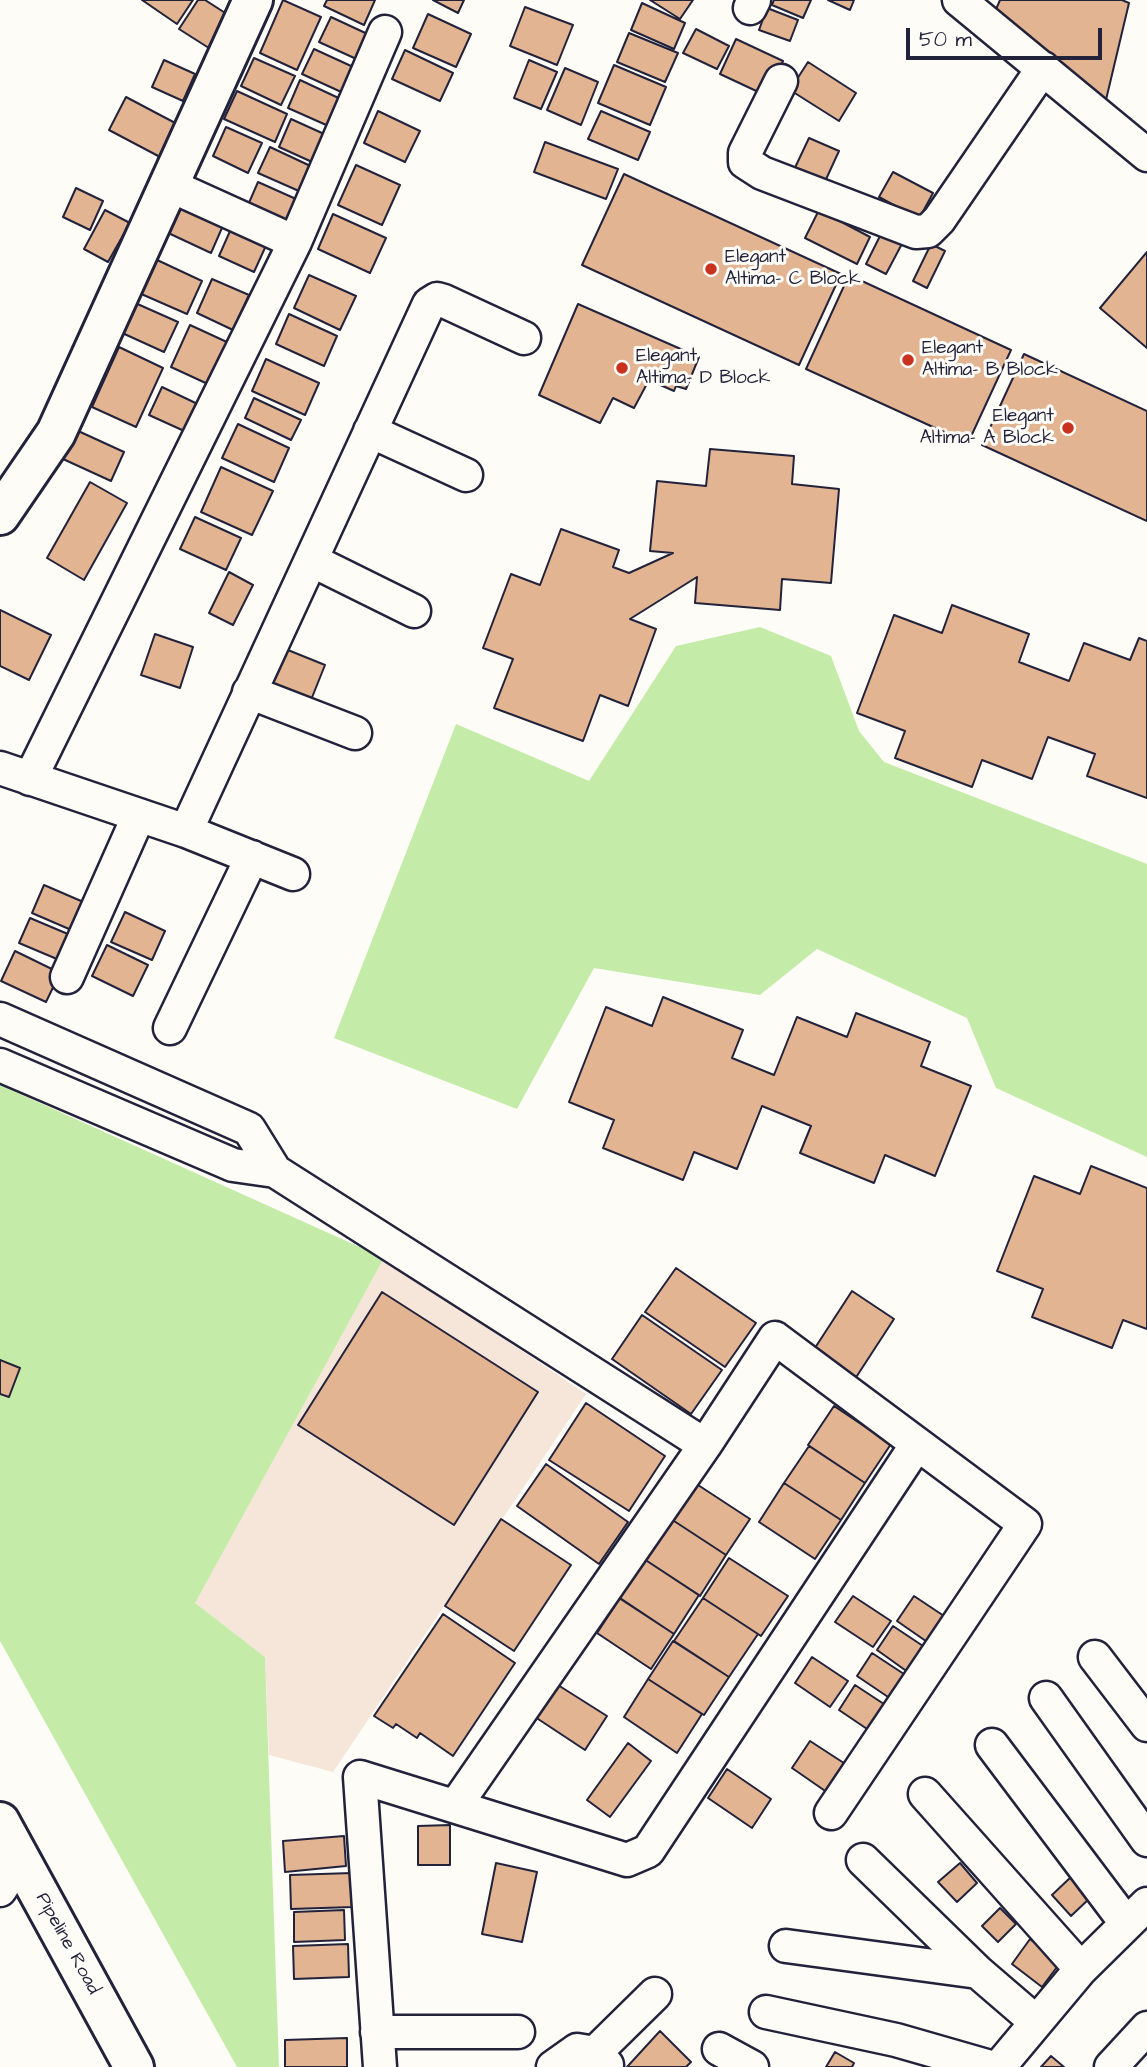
<!DOCTYPE html>
<html>
<head>
<meta charset="utf-8">
<style>
	body { margin:0 }
	#map { position:relative; width:1147px; height:2067px; overflow:hidden; background:#fdfcf7; font-family:"Architects Daughter",sans-serif }
	canvas { display:block }
	.scale { position:absolute; left:906px; top:28px; width:196px; height:32px; box-sizing:border-box; border:4px solid #22223b; border-top:0; padding-left:9px; font-size:21px; line-height:24px; white-space:nowrap; color:#22223b; -webkit-text-stroke:5px #fdfcf7; paint-order:stroke }
</style>
</head>
<body>
<div id="map">
<canvas width="1147" height="2067"></canvas>
<div class="scale">50 m</div>
</div>
<script>
const ctx = document.querySelector('canvas').getContext('2d');
ctx.lineJoin = 'round';
function fillPath(path, color) { ctx.fillStyle = color; ctx.fill(path, 'evenodd'); }
function strokePath(path, color, width, dash) { ctx.strokeStyle = color; ctx.lineWidth = width; ctx.lineCap = dash ? 'butt' : 'round'; ctx.setLineDash(dash || []); ctx.stroke(path); }
function write(font, color, halo, rows, align = 'center') {
  ctx.font = font + ' "Architects Daughter",sans-serif'; ctx.lineWidth = 6; ctx.setLineDash([]); ctx.textBaseline = 'middle'; ctx.strokeStyle = halo; ctx.fillStyle = color; for (const [text, x, y, turn = 0] of rows) {
    ctx.save(); ctx.translate(x, y); ctx.rotate((+turn || 0) * Math.PI / 180); ctx.textAlign = isNaN(turn) ? turn : align; if (halo) ctx.strokeText(text, 0, 0); ctx.fillText(text, 0, 0); ctx.restore();
  }
}
const built = new Path2D(`
	M 384,1258 L 586,1394 L 333,1772 L 269,1755 L 265,1657 L 194,1603 Z`);
const green = new Path2D(`
	M 760,627 L 831,656 L 859,731 L 884,762 L 1147,864 L 1147,1157 L 996,1088 L 967,1018 L 817,949 L 760,995 L 594,968 L 517,1109 L 334,1038 L 456,724 L 589,781 L 676,646 Z
	M 0,1085 L 384,1258 L 195,1603 L 265,1657 L 279,2067 L 237,2067 L 0,1641 Z`);
const building = new Path2D(`
	M 142,0 L 193,0 L 177,24 Z
	M 198,0 L 205,0 L 233,18 L 212,50 L 179,29 Z
	M 283,0 L 321,17 L 297,70 L 260,53 Z
	M 327,0 L 375,0 L 364,25 L 324,6 Z
	M 433,0 L 464,0 L 458,13 Z
	M 650,0 L 693,0 L 680,19 Z
	M 774,0 L 811,0 L 803,18 L 772,5 Z
	M 828,0 L 854,0 L 850,10 Z
	M 1000,0 L 1122,0 L 1129,3 L 1105,104 L 991,21 Z
	M 642,3 L 685,23 L 674,49 L 631,30 Z
	M 525,7 L 573,25 L 557,65 L 510,46 Z
	M 767,8 L 798,20 L 790,41 L 759,30 Z
	M 428,14 L 471,34 L 456,67 L 413,48 Z
	M 331,17 L 374,37 L 363,62 L 319,42 Z
	M 696,29 L 729,46 L 717,69 L 683,53 Z
	M 629,33 L 678,53 L 665,82 L 617,62 Z
	M 736,39 L 783,61 L 767,96 L 720,74 Z
	M 314,49 L 362,71 L 350,96 L 302,74 Z
	M 405,50 L 453,73 L 440,101 L 392,79 Z
	M 254,58 L 295,76 L 281,105 L 241,86 Z
	M 164,60 L 195,74 L 183,101 L 152,87 Z
	M 529,60 L 557,72 L 541,109 L 514,98 Z
	M 808,62 L 856,93 L 839,121 L 790,90 Z
	M 614,65 L 666,87 L 650,125 L 598,103 Z
	M 565,68 L 598,82 L 581,125 L 547,110 Z
	M 300,80 L 345,101 L 333,128 L 288,108 Z
	M 237,91 L 287,114 L 275,142 L 224,119 Z
	M 126,97 L 179,125 L 162,158 L 109,130 Z
	M 378,111 L 420,131 L 405,162 L 364,143 Z
	M 601,111 L 650,132 L 638,160 L 588,139 Z
	M 291,119 L 333,138 L 321,166 L 279,147 Z
	M 226,127 L 262,143 L 248,173 L 213,156 Z
	M 809,138 L 839,151 L 822,188 L 792,174 Z
	M 545,142 L 618,169 L 606,199 L 534,172 Z
	M 270,147 L 319,170 L 308,195 L 258,173 Z
	M 356,165 L 400,185 L 382,225 L 338,205 Z
	M 893,172 L 933,193 L 919,219 L 879,197 Z
	M 624,174 L 841,274 L 799,365 L 582,265 Z
	M 258,182 L 305,203 L 291,234 L 245,212 Z
	M 76,188 L 103,201 L 90,230 L 63,217 Z
	M 178,199 L 225,221 L 211,253 L 164,231 Z
	M 105,210 L 130,223 L 108,262 L 84,249 Z
	M 819,210 L 870,237 L 857,264 L 805,238 Z
	M 333,214 L 386,238 L 370,273 L 318,249 Z
	M 234,222 L 269,239 L 254,272 L 219,256 Z
	M 883,230 L 904,240 L 886,274 L 866,264 Z
	M 931,244 L 945,251 L 927,288 L 913,281 Z
	M 1147,252 L 1147,348 L 1100,308 Z
	M 155,259 L 202,281 L 187,314 L 139,293 Z
	M 309,275 L 356,296 L 340,330 L 294,308 Z
	M 849,275 L 1011,350 L 968,443 L 806,369 Z
	M 212,279 L 249,295 L 233,330 L 197,313 Z
	M 133,302 L 178,322 L 164,352 L 120,332 Z
	M 578,304 L 699,357 L 686,389 L 676,386 L 674,391 L 649,380 L 634,408 L 613,398 L 600,423 L 539,395 Z
	M 289,314 L 337,336 L 324,366 L 276,344 Z
	M 190,325 L 229,343 L 210,385 L 171,367 Z
	M 119,347 L 163,368 L 136,427 L 92,407 Z
	M 1024,354 L 1147,411 L 1147,521 L 982,445 Z
	M 266,359 L 319,383 L 305,415 L 252,391 Z
	M 162,387 L 206,408 L 193,435 L 149,415 Z
	M 254,398 L 301,420 L 291,440 L 245,418 Z
	M 238,424 L 289,448 L 274,482 L 222,458 Z
	M 76,430 L 124,452 L 111,481 L 63,459 Z
	M 710,449 L 794,456 L 792,484 L 839,489 L 831,583 L 782,579 L 780,610 L 695,603 L 697,577 L 630,619 L 656,629 L 628,706 L 600,695 L 583,741 L 494,708 L 513,659 L 483,648 L 511,574 L 540,585 L 561,529 L 619,550 L 613,567 L 629,573 L 673,553 L 650,551 L 657,481 L 706,486 Z
	M 221,467 L 273,491 L 252,535 L 201,512 Z
	M 90,482 L 127,503 L 84,580 L 47,558 Z
	M 195,517 L 241,538 L 226,570 L 180,549 Z
	M 229,572 L 253,585 L 233,625 L 209,613 Z
	M 952,605 L 1029,634 L 1019,662 L 1069,681 L 1084,643 L 1130,660 L 1139,638 L 1147,641 L 1147,798 L 1087,776 L 1095,754 L 1048,737 L 1032,779 L 982,760 L 972,787 L 895,758 L 905,731 L 857,713 L 894,615 L 942,633 Z
	M 0,610 L 51,635 L 29,680 L 0,666 Z
	M 155,634 L 193,647 L 180,688 L 141,675 Z
	M 278,646 L 325,665 L 307,710 L 259,691 Z
	M 44,885 L 88,904 L 76,932 L 32,913 Z
	M 125,912 L 165,931 L 152,960 L 111,942 Z
	M 30,918 L 75,937 L 64,962 L 19,943 Z
	M 107,945 L 148,965 L 133,996 L 92,976 Z
	M 15,951 L 60,973 L 46,1002 L 1,981 Z
	M 663,997 L 743,1030 L 732,1058 L 774,1075 L 797,1017 L 847,1037 L 856,1013 L 930,1042 L 921,1066 L 971,1086 L 935,1176 L 885,1155 L 874,1183 L 800,1153 L 811,1126 L 762,1106 L 737,1169 L 694,1152 L 683,1180 L 603,1148 L 614,1120 L 569,1102 L 606,1007 L 652,1026 Z
	M 1091,1166 L 1147,1188 L 1147,1329 L 1123,1320 L 1112,1348 L 1032,1317 L 1043,1289 L 997,1271 L 1034,1176 L 1080,1194 Z
	M 676,1268 L 756,1323 L 725,1367 L 645,1312 Z
	M 852,1291 L 894,1319 L 853,1382 L 811,1354 Z
	M 382,1292 L 538,1392 L 454,1525 L 298,1425 Z
	M 642,1315 L 722,1370 L 691,1414 L 612,1359 Z
	M 0,1360 L 20,1368 L 9,1397 L 0,1394 Z
	M 586,1403 L 665,1456 L 629,1511 L 549,1460 Z
	M 834,1406 L 891,1444 L 865,1483 L 808,1445 Z
	M 809,1446 L 865,1483 L 841,1520 L 784,1483 Z
	M 546,1464 L 628,1522 L 599,1564 L 517,1506 Z
	M 695,1483 L 750,1519 L 726,1555 L 671,1519 Z
	M 784,1483 L 841,1520 L 815,1559 L 759,1522 Z
	M 501,1519 L 571,1565 L 514,1651 L 445,1606 Z
	M 671,1519 L 726,1555 L 700,1596 L 644,1559 Z
	M 729,1558 L 788,1596 L 761,1636 L 703,1598 Z
	M 644,1559 L 699,1595 L 674,1634 L 619,1598 Z
	M 853,1596 L 891,1621 L 873,1647 L 835,1622 Z
	M 914,1596 L 950,1620 L 933,1646 L 897,1621 Z
	M 620,1598 L 674,1634 L 651,1669 L 597,1633 Z
	M 703,1598 L 758,1634 L 729,1677 L 674,1641 Z
	M 443,1614 L 515,1663 L 453,1756 L 420,1733 L 417,1738 L 396,1724 L 393,1728 L 374,1716 Z
	M 893,1626 L 929,1650 L 912,1675 L 877,1650 Z
	M 673,1641 L 729,1677 L 704,1715 L 648,1679 Z
	M 872,1653 L 910,1678 L 894,1701 L 857,1676 Z
	M 812,1657 L 848,1681 L 830,1707 L 795,1683 Z
	M 648,1679 L 702,1714 L 677,1753 L 624,1717 Z
	M 550,1680 L 607,1716 L 585,1750 L 529,1713 Z
	M 855,1685 L 890,1708 L 873,1733 L 839,1710 Z
	M 810,1741 L 850,1767 L 831,1795 L 792,1768 Z
	M 628,1743 L 651,1761 L 610,1817 L 587,1800 Z
	M 727,1769 L 771,1799 L 752,1828 L 708,1798 Z
	M 450,1825 L 450,1865 L 418,1865 L 418,1826 Z
	M 344,1836 L 346,1866 L 285,1872 L 283,1841 Z
	M 496,1863 L 537,1872 L 522,1942 L 482,1934 Z
	M 960,1863 L 977,1883 L 957,1902 L 938,1882 Z
	M 352,1873 L 353,1907 L 291,1909 L 290,1875 Z
	M 1072,1876 L 1091,1897 L 1071,1916 L 1052,1895 Z
	M 1000,1908 L 1016,1924 L 998,1942 L 982,1926 Z
	M 344,1910 L 345,1940 L 294,1942 L 294,1912 Z
	M 1030,1939 L 1060,1963 L 1042,1987 L 1012,1964 Z
	M 348,1944 L 349,1977 L 294,1979 L 293,1946 Z
	M 660,2031 L 691,2062 L 686,2067 L 627,2067 Z
	M 347,2038 L 347,2067 L 285,2067 L 285,2040 Z
	M 835,2052 L 854,2063 L 852,2067 L 826,2067 Z
	M 1051,2056 L 1064,2067 L 1041,2067 Z`);
const minor = new Path2D(`
	M 959,0 L 1147,155
	M 750,8 L 754,0
	M 781,81 L 745,153 L 745,162 L 762,173 L 916,232 L 928,231 L 939,220 L 1043,68
	M 169,185 L 295,242
	M 370,431 L 466,475
	M 311,560 L 414,611
	M 249,692 L 355,733
	M 0,768 L 186,831 L 293,874
	M 30,779 L 295,242 L 385,32
	M 186,831 L 429,304 L 437,299 L 444,301 L 524,338
	M 67,977 L 139,815
	M 0,1019 L 249,1129 L 275,1171
	M 170,1028 L 252,857
	M 0,1065 L 233,1165 L 275,1171 L 705,1445 L 775,1338 L 1025,1524 L 831,1813
	M 1095,1657 L 1147,1725
	M 1046,1698 L 1147,1840
	M 992,1745 L 1126,1923
	M 925,1794 L 1081,1969
	M 456,1805 L 705,1445
	M 863,1860 L 978,1972 L 1035,2021
	M 0,1890 L 20,1859
	M 786,1946 L 978,1972
	M 766,2012 L 896,2040 L 990,2067
	M 377,2032 L 518,2032
	M 719,2049 L 752,2067
	M 595,2053 L 655,1994
	M 380,2067 L 360,1777 L 627,1860 L 648,1851 L 917,1444
	M 553,2067 L 577,2050 L 595,2053 L 607,2065
	M 999,2067 L 1081,1969 L 1147,1904
	M 1111,2067 L 1147,2028`);
const tertiary = new Path2D(`
	M 0,515 L 56,433 L 253,0
	M 0,1822 L 134,2067`);
const markers = [
	[711,269,7,"#c8321e"],
	[908,360,7,"#c8321e"],
	[622,368,7,"#c8321e"],
	[1068,428,7,"#c8321e"]
];
const poiNames = [
	["Elegant",725,258],
	["Altima- C Block",725,280],
	["Elegant",922,349],
	["Altima- B Block",922,371],
	["Elegant",636,357],
	["Altima- D Block",636,379],
	["Elegant",1054,417,"right"],
	["Altima- A Block",1054,439,"right"]
];
const streetNames = [
	["Pipeline Road",67,1944,61]
];
fillPath(built, '#f5e6d9');
fillPath(green, '#c4eca8');
fillPath(building, '#e2b492');
strokePath(building, '#22223b', 2);
strokePath(minor, '#22223b', 37);
strokePath(tertiary, '#22223b', 44);
strokePath(minor, '#fdfcf7', 32);
strokePath(tertiary, '#fdfcf7', 38);
for (const [x, y, r, color] of markers) { const dot = new Path2D(); dot.arc(x, y, r, 0, 2 * Math.PI); ctx.fillStyle = color; ctx.fill(dot); strokePath(dot, '#fdfcf7', 2.5); }
write('19px', '#22223b', '#fdfcf7', poiNames, 'left');
write('19px', '#22223b', '#fdfcf7', streetNames);
</script>
</body>
</html>
